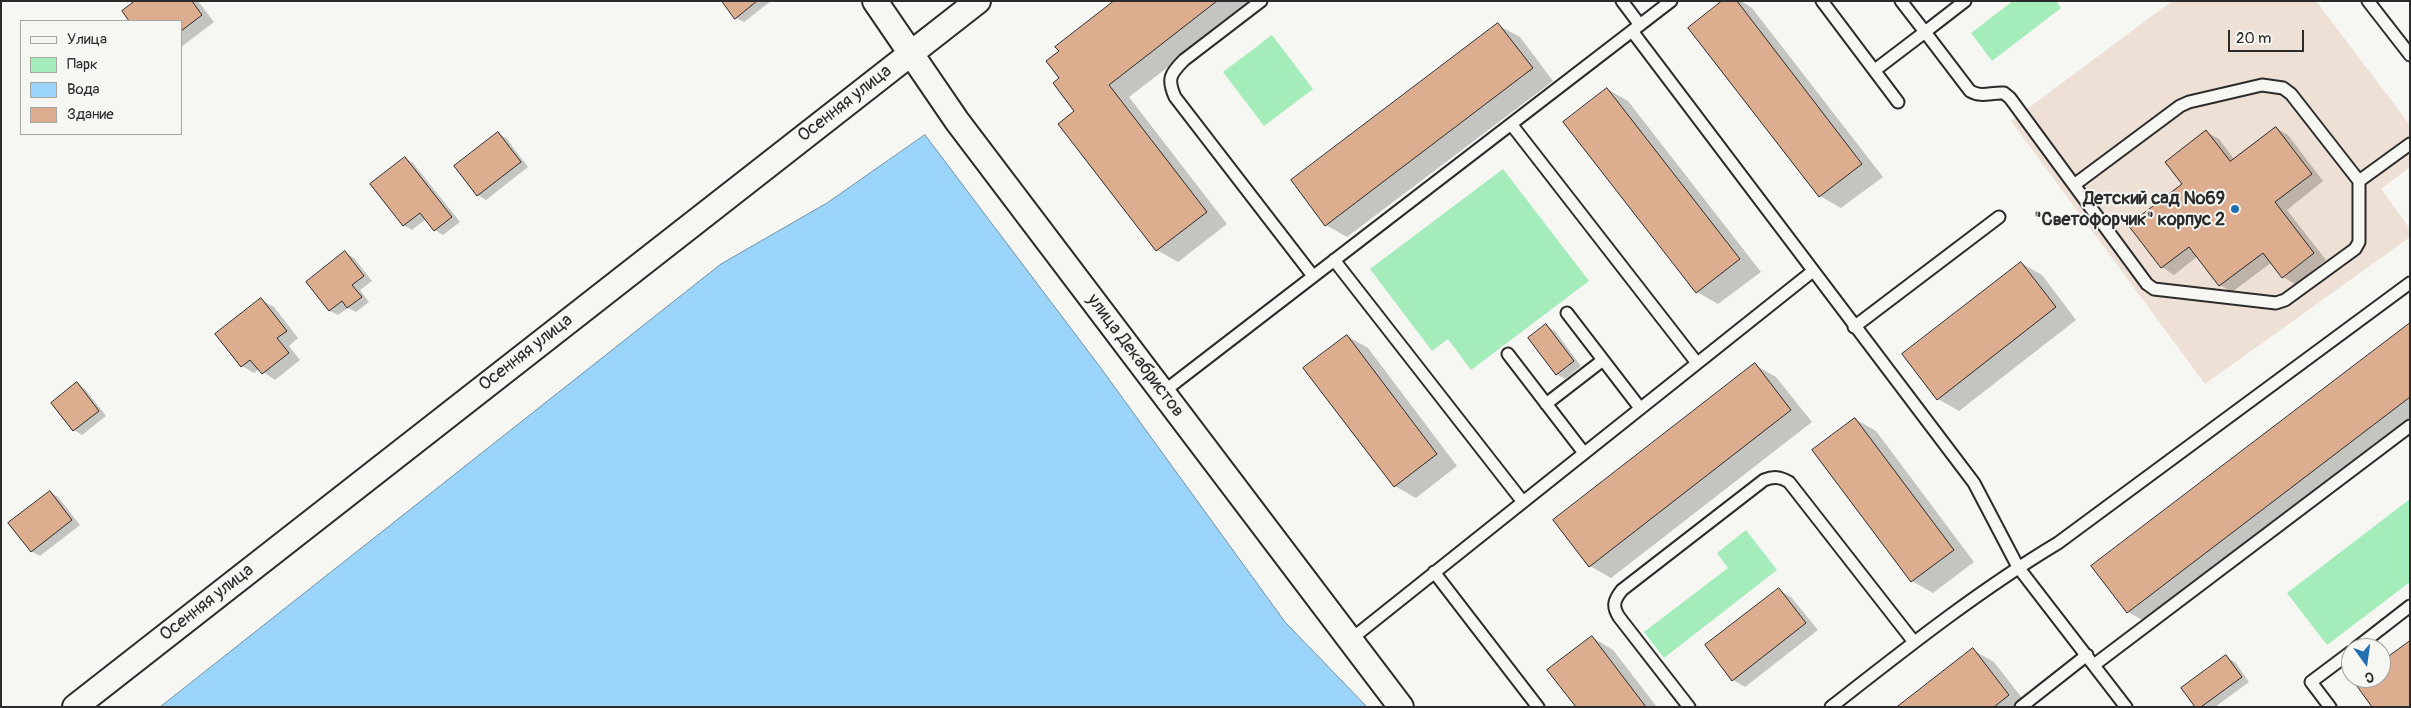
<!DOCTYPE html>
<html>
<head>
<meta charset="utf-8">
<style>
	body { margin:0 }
	#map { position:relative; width:2411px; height:708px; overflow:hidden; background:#f6f6f2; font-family:Pangolin,sans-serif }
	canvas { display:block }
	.frame { position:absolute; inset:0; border:2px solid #2b2b2b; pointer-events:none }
	.legend { position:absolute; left:20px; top:20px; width:162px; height:115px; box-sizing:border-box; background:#f6f6f2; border:1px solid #a5a5a2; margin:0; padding:6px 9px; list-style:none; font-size:15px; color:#2b2b2b }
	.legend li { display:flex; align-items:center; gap:10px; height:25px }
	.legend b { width:25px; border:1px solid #a5a5a2 }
	.north { position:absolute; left:2341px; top:638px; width:50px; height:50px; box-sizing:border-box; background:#f6f6f2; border:1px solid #a5a5a2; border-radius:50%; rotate:166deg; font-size:14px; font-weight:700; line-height:20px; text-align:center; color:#2b2b2b }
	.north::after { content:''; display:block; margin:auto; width:18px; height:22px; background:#1f6fb2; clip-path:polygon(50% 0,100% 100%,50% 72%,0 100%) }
	.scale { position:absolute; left:2228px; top:30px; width:76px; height:22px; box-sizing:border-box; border:2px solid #2b2b2b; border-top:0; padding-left:6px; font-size:15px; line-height:18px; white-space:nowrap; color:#2b2b2b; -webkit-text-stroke:4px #f6f6f2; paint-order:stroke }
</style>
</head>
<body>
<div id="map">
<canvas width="2411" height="708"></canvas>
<div class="frame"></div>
<ul class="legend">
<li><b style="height:6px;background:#f6f6f2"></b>Улица</li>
<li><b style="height:14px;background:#a4edba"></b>Парк</li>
<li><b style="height:14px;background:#9bd5fb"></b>Вода</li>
<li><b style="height:14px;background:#ddad8f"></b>Здание</li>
</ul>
<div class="north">С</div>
<div class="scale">20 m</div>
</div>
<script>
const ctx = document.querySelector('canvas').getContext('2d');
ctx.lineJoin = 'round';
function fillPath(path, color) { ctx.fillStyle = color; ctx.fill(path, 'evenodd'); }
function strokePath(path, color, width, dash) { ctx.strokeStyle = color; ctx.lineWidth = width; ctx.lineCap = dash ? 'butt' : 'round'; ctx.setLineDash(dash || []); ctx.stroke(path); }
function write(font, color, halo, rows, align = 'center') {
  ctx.font = font + ' Pangolin,sans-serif'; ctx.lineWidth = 4; ctx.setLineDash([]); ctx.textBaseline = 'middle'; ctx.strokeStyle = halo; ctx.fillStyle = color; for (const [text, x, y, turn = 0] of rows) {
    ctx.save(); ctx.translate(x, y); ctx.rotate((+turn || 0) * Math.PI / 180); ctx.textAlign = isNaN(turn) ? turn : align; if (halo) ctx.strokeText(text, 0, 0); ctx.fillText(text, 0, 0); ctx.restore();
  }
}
const built = new Path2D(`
	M 2172,1 L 2316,1 L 2410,125 L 2410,167 L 2381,189 L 2410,229 L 2410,237 L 2205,384 L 2011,121 Z`);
const green = new Path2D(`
	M 2013,1 L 2056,1 L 2061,8 L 1992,61 L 1971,33 Z
	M 1272,35 L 1313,89 L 1264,126 L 1223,72 Z
	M 1503,169 L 1589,281 L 1471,370 L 1448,339 L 1432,351 L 1370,269 Z
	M 2410,499 L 2410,582 L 2327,645 L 2287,593 Z
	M 1746,530 L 1777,570 L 1664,658 L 1644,632 L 1728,568 L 1717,553 Z`);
const water = new Path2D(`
	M 925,135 L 1100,367 L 1285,622 L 1367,707 L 160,707 L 721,264 L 827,203 Z`);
const shadow = new Path2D(`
	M 137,1 L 198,1 L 214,22 L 181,47 L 181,21 L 131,21 L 123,11 Z
	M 723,1 L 771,1 L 744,22 L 736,18 Z
	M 1116,1 L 1254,1 L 1129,97 L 1227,224 L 1178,262 L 1157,250 L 1076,112 L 1061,78 Z
	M 1724,1 L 1741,1 L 1752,8 L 1883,177 L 1841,208 L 1820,196 Z
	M 1498,25 L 1520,37 L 1553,81 L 1347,237 L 1326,225 Z
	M 1607,89 L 1628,101 L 1761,272 L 1718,304 L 1697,292 L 1565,122 Z
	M 2276,128 L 2288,135 L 2323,181 L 2287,210 L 2326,260 L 2295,284 L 2283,277 L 2272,262 L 2232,292 L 2220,285 L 2198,256 L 2174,275 L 2162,267 L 2184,184 L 2206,132 L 2219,139 L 2234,159 Z
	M 498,133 L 506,138 L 528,167 L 486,200 L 478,195 Z
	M 405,158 L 413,163 L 460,222 L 443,235 L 435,230 L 426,219 L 412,230 L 403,225 Z
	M 345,253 L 354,258 L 372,281 L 360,290 L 369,302 L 356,312 L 348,308 L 338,315 L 330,311 L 308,282 Z
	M 2021,263 L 2042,275 L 2076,320 L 1959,411 L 1938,399 Z
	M 261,300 L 274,307 L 298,338 L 289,346 L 300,360 L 275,380 L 259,369 L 254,373 L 242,366 Z
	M 2410,325 L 2410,418 L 2144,621 L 2128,612 Z
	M 1546,326 L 1555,331 L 1581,366 L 1565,379 L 1556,374 Z
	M 1347,336 L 1368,348 L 1457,466 L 1416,498 L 1395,486 Z
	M 1755,365 L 1776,377 L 1812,422 L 1611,578 L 1590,566 Z
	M 77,384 L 85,389 L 106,416 L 82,435 L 74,430 Z
	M 1855,419 L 1876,431 L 1974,562 L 1933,593 L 1912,581 Z
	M 50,492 L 58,497 L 80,525 L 40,556 L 31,551 Z
	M 1779,590 L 1791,597 L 1818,630 L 1745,687 L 1733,680 Z
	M 1592,637 L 1613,650 L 1657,707 L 1577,707 Z
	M 1973,650 L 1994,662 L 2029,707 L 1899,707 Z
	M 2226,657 L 2235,662 L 2249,682 L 2215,707 L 2196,707 Z`);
const building = new Path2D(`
	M 135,1 L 192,1 L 202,15 L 181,31 L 181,21 L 129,21 L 122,11 Z
	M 722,1 L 757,1 L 735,19 Z
	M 1114,1 L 1217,1 L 1109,85 L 1207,212 L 1156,251 L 1058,124 L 1074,111 L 1053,83 L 1059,78 L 1046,61 L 1059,51 L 1055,47 Z
	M 1722,1 L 1737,1 L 1862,164 L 1819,197 L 1688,28 Z
	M 1498,23 L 1533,68 L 1325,226 L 1291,180 Z
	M 1607,88 L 1740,259 L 1696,293 L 1563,122 Z
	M 2276,127 L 2312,174 L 2275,202 L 2314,253 L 2282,278 L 2263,253 L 2219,286 L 2189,247 L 2161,268 L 2128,225 L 2182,184 L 2165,162 L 2206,130 L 2230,161 Z
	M 498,132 L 521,162 L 477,196 L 454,166 Z
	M 405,157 L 452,217 L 434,231 L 420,213 L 403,226 L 370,184 Z
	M 345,251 L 364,276 L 352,285 L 362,297 L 347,308 L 342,301 L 329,311 L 306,282 Z
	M 2021,262 L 2056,307 L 1937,400 L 1902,354 Z
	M 261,298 L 287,331 L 277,338 L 289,353 L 262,374 L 250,360 L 241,367 L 215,334 Z
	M 2410,323 L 2410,397 L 2127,613 L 2091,566 Z
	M 1546,324 L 1574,361 L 1556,375 L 1528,338 Z
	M 1347,335 L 1437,454 L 1394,487 L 1303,368 Z
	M 1755,363 L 1791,410 L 1589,567 L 1553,520 Z
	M 77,382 L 99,411 L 73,431 L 51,403 Z
	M 1855,418 L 1954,550 L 1911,582 L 1812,450 Z
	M 50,491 L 72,520 L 31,552 L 8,523 Z
	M 1779,588 L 1806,623 L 1732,681 L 1705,645 Z
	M 1592,636 L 1646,707 L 1576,707 L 1547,670 Z
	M 2410,641 L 2410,707 L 2372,707 L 2354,682 L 2360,678 L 2381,678 L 2381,662 Z
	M 1973,648 L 2009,695 L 1994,707 L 1897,707 Z
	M 2226,655 L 2242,677 L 2201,707 L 2195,707 L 2181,688 Z`);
const lane = new Path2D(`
	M 1261,1 L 1184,60 C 1170,74 1167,79 1175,97 L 1313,276
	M 1622,1 L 1640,25
	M 1822,1 L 1898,102
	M 1901,1 L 1925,32 L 1965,1
	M 2368,1 L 2410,55
	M 1632,31 L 1974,483 L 2018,567 L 2126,707
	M 1875,70 L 1925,32 L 1970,91 C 1982,98 1991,92 2004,93 L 2010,98 L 2074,185 L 2180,106 L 2189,102 L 2262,85 L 2283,88 L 2291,94 L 2359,181 L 2410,144
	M 1511,124 L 1697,363
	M 2074,185 L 2147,284 L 2154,289 L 2276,303 L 2285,300 L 2355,249 L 2359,242 L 2359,181
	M 1334,260 L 1523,502 L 1813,271
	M 1567,313 L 1640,408
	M 1854,327 L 1999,217
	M 1508,354 L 1584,453
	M 1163,392 L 1671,1
	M 1546,404 L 1603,360
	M 1434,572 L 1538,707
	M 1350,640 L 1523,502
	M 2356,648 L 2410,606
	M 2094,665 L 2410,426
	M 1689,707 L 1619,617 C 1612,606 1614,600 1622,590 L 1764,480 C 1774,476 1780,477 1789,482 L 1914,642
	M 1831,707 C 1905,649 1978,591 2058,543 L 2410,283
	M 2021,707 L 2087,655
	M 2330,707 L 2311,682 L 2351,652`);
const street = new Path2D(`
	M 875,1 L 957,121 L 1401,707
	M 75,707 L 978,1`);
const markers = [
	[2235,209,5,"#1f6fb2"]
];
const streetNames = [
	["Осенняя улица",845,104,-38],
	["Осенняя улица",526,353,-38],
	["улица Декабристов",1135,356,53],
	["Осенняя улица",207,603,-38]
];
const poiNames = [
	["Детский сад №69",2225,199],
	["\"Светофорчик\" корпус 2",2225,220]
];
fillPath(built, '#eee0d4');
fillPath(green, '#a4edba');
fillPath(water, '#9bd5fb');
strokePath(water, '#6e91a8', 1);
fillPath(shadow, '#0003');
fillPath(building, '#ddad8f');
strokePath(building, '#2b2b2b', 1);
strokePath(lane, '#2b2b2b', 15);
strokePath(street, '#2b2b2b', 28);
strokePath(lane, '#f6f6f2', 11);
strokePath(street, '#f6f6f2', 24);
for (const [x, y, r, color] of markers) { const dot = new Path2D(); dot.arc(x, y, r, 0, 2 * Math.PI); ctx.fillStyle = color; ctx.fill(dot); strokePath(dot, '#f6f6f2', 2); }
write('18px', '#2b2b2b', '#f6f6f2', streetNames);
write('bold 18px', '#2b2b2b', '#f6f6f2', poiNames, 'right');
</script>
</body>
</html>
